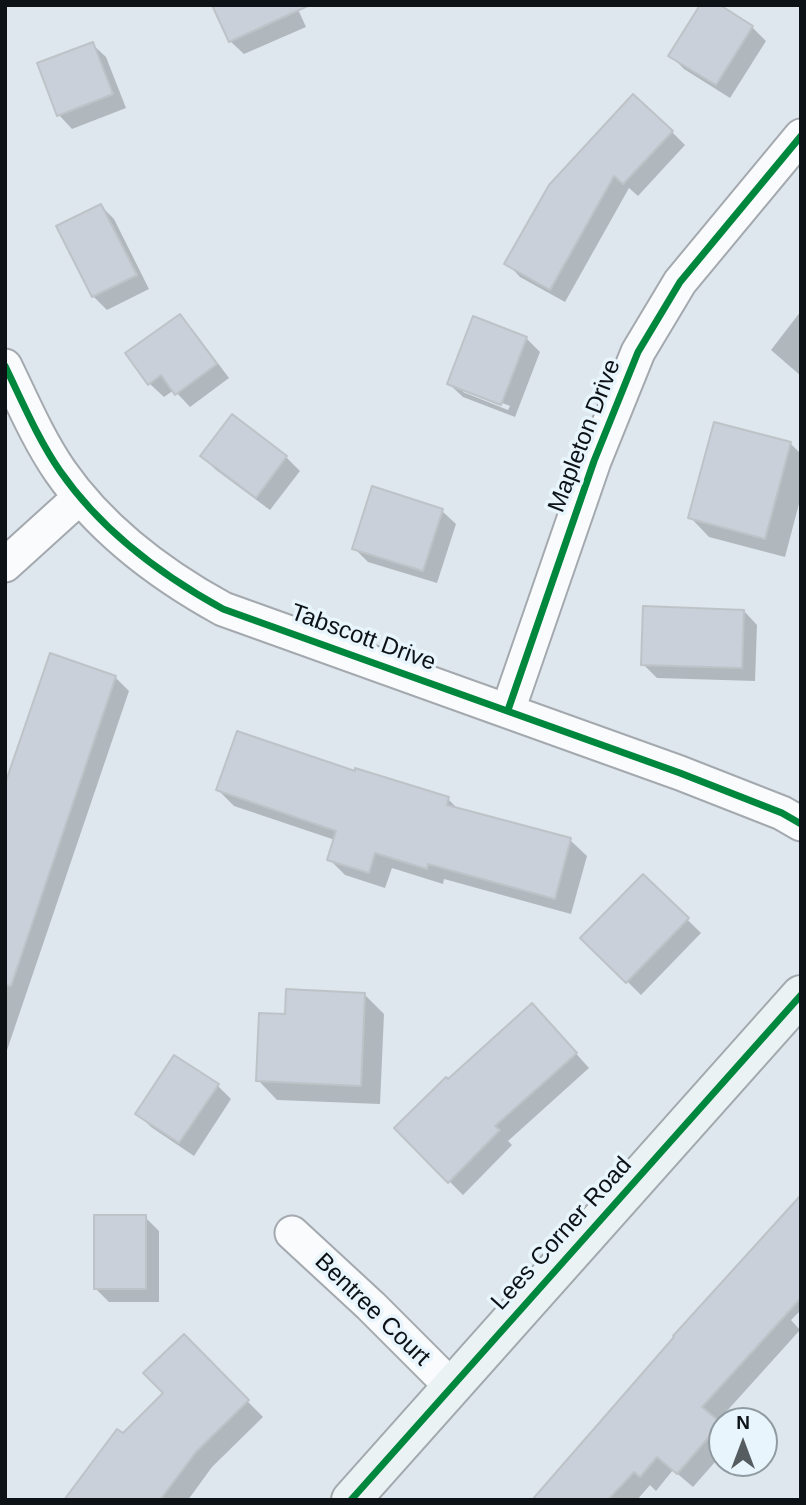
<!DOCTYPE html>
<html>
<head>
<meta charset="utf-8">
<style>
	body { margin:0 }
	#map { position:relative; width:806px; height:1505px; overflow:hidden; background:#dee7ed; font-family:Helvetica,sans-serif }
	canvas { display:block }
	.frame { position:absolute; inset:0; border:7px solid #0c1216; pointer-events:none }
	.north { position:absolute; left:708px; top:1407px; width:70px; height:70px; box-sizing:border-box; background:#e8f5fd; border:2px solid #909aa1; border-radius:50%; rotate:0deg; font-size:19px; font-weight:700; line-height:28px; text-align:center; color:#0c1216 }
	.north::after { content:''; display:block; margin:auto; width:24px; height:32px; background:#565d61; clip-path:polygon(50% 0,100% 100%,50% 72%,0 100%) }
</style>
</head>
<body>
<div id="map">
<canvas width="806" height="1505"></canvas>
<div class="frame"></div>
<div class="north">N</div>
</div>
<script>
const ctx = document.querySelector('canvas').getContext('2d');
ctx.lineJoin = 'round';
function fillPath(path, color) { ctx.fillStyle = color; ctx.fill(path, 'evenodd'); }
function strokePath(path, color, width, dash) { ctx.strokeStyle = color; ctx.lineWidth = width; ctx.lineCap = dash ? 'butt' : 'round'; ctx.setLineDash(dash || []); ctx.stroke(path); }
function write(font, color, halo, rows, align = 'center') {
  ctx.font = font + ' Helvetica,sans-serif'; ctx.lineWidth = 7; ctx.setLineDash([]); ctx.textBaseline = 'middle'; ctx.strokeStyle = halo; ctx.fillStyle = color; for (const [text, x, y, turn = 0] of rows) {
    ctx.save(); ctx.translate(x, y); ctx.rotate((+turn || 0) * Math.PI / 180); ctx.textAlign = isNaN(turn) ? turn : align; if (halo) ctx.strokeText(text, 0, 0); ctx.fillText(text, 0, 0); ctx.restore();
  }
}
const shadow = new Path2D(`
	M 296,5 L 306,27 L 244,54 L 230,41 Z
	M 752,27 L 766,41 L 730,98 L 684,69 L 670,55 Z
	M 92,44 L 106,57 L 126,108 L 72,129 L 59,115 Z
	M 672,132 L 685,145 L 638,196 L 629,188 L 565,302 L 520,277 L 507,263 L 551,186 Z
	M 101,206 L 114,219 L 149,289 L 107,310 L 93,296 Z
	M 801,311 L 801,376 L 771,350 Z
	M 180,316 L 193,330 L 229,378 L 190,407 L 174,390 L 164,397 L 150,384 Z
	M 526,338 L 540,352 L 515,417 L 463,397 L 449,384 ZM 463,388 L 510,406 L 508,410 L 463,392 Z
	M 790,443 L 801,454 L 801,496 L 785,557 L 709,537 L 690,517 Z
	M 202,456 L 286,457 L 300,471 L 270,510 L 216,470 Z
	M 442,511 L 456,524 L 437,583 L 368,562 L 354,548 Z
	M 744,611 L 757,625 L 755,681 L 657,678 L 643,664 Z
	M 115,677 L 129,691 L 5,1056 L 5,790 Z
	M 356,773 L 448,799 L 459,810 L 570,840 L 587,856 L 571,914 L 444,879 L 443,884 L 392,868 L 385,888 L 345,875 L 329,859 L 335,840 L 234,806 L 218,790 Z
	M 643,876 L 701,933 L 641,995 L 583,938 Z
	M 364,994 L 384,1014 L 380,1104 L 277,1100 L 258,1080 L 287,1016 Z
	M 545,1019 L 589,1068 L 508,1141 L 512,1145 L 463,1195 L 396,1128 L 448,1081 Z
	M 217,1085 L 231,1099 L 194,1156 L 151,1127 L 137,1113 Z
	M 801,1196 L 801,1310 L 791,1320 L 800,1330 L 717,1422 L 722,1426 L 722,1454 L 693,1487 L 673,1470 L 656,1491 L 650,1485 L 637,1500 L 534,1500 L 777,1224 L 775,1223 Z
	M 145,1217 L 159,1231 L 159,1302 L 109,1302 L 95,1288 Z
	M 183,1336 L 263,1417 L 212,1467 L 188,1500 L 67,1500 L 123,1435 L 165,1393 Z`);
const building = new Path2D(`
	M 212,5 L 310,5 L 229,42 Z
	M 700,5 L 720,5 L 753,26 L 716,85 L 668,56 Z
	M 93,42 L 113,94 L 57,116 L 37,63 Z
	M 633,94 L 673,131 L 623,184 L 614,176 L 550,290 L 504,264 L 549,185 Z
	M 101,204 L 137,275 L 92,297 L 56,226 Z
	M 180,314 L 217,364 L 175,395 L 161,375 L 148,385 L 125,353 Z
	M 473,316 L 527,337 L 501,405 L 447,384 Z
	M 232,414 L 287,456 L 256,498 L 200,456 Z
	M 714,422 L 791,442 L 765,539 L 688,518 Z
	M 372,486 L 443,509 L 423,571 L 352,549 Z
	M 643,606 L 744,610 L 742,668 L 641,665 Z
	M 50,653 L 116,676 L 11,986 L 5,985 L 5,784 Z
	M 237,731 L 355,771 L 355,768 L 449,797 L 447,805 L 571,838 L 555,899 L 428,864 L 427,869 L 375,853 L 369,873 L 327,860 L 336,831 L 216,790 Z
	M 643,874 L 689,918 L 626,983 L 580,938 Z
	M 286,989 L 365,993 L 361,1086 L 256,1081 L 259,1013 L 285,1014 Z
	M 532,1003 L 577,1053 L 495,1126 L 500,1130 L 448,1183 L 394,1128 L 446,1077 L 448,1079 Z
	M 174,1055 L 219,1084 L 179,1143 L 135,1114 Z
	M 801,1195 L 801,1298 L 702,1407 L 721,1423 L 677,1474 L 657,1457 L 640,1477 L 634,1472 L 608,1500 L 532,1500 L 674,1337 L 673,1336 Z
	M 94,1215 L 146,1215 L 146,1289 L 94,1289 Z
	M 184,1334 L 249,1400 L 196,1452 L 160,1500 L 64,1500 L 117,1429 L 123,1433 L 163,1393 L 143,1373 Z`);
const street = new Path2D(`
	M 5,366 C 22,401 38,439 60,471 C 101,530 161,575 223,609 L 680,773 L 782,813 L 801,824
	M 5,565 L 80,497
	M 508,710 L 594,461 L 638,352 L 680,282 L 801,136
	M 292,1233 L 371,1306 L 452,1387`);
const secondary = new Path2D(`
	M 351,1500 L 801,995`);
const cycleway = new Path2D(`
	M 5,366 C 22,401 38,439 60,471 C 101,530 161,575 223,609 L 680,773 L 782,813 L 801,824
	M 508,710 L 594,461 L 638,352 L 680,282 L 801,136
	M 351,1500 L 801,995`);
const streetNames = [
	["Mapleton Drive",585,436,-69],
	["Tabscott Drive",363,638,20],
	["Lees Corner Road",562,1234,-48],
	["Bentree Court",372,1310,44]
];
fillPath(shadow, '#0003');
fillPath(building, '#c9d0da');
strokePath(building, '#bec3c8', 2);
strokePath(street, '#a3a9ae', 37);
strokePath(secondary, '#a3a9ae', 42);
strokePath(street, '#fafbfc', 33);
strokePath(secondary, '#ebf2f4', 38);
strokePath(cycleway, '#00873e', 7);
write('24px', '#0c1216', '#e8f5fd', streetNames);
</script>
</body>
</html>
